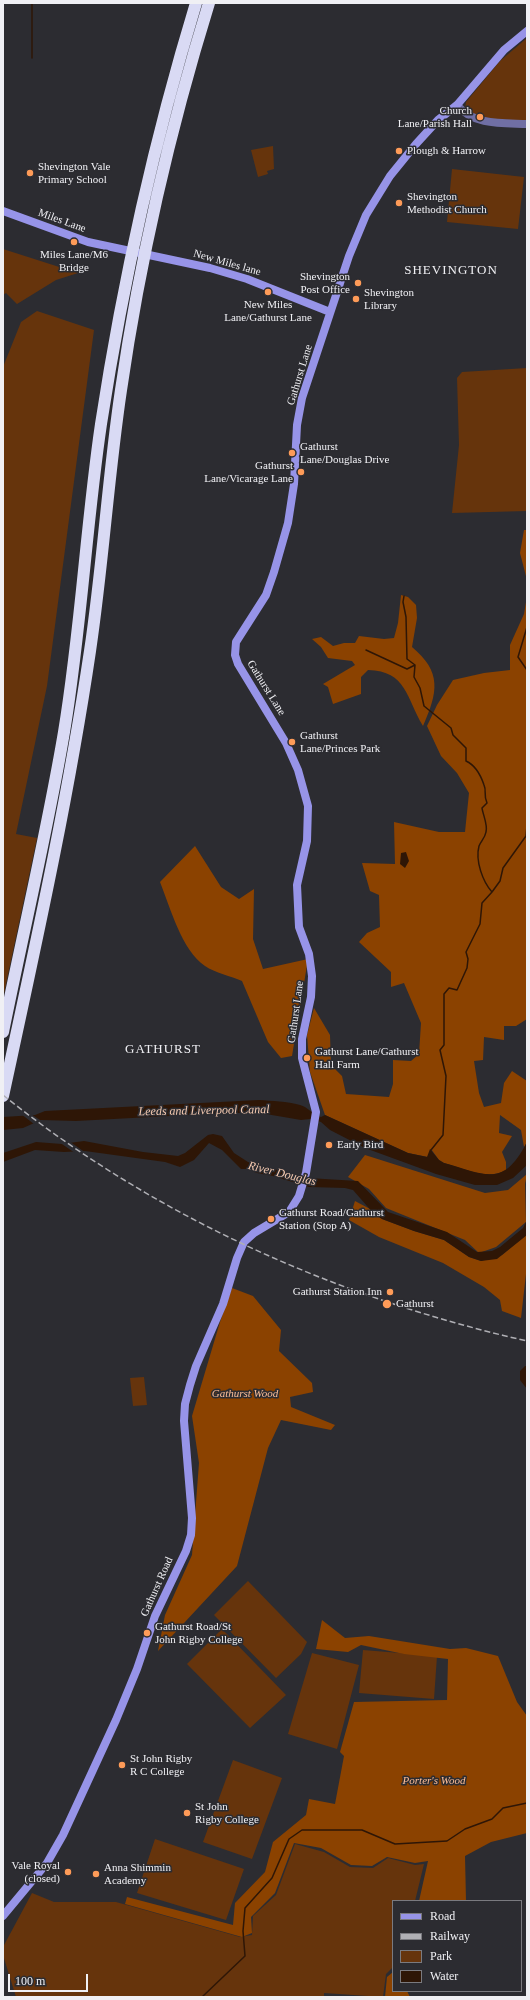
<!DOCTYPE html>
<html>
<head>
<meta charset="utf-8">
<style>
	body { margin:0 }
	#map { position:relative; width:530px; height:2000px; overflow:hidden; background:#2c2c31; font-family:Georgia,serif }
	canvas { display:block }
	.frame { position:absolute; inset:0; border:4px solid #f0f0f4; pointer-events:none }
	.legend { position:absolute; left:392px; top:1900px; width:130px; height:92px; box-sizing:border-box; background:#2c2c31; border:1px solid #7a7a7f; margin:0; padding:5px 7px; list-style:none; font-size:12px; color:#f0f0f4 }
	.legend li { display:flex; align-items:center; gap:8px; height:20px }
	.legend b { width:20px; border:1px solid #7a7a7f }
	.scale { position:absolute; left:8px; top:1974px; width:80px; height:18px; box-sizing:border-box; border:2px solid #f0f0f4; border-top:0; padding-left:5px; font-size:12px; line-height:14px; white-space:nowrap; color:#f0f0f4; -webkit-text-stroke:3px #2c2c31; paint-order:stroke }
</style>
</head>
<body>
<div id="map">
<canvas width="530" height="2000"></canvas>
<div class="frame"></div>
<ul class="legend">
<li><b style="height:5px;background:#9794e8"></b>Road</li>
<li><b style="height:5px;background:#afafb4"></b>Railway</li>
<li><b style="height:11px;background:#66340c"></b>Park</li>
<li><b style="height:11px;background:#2e1606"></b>Water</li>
</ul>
<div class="scale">100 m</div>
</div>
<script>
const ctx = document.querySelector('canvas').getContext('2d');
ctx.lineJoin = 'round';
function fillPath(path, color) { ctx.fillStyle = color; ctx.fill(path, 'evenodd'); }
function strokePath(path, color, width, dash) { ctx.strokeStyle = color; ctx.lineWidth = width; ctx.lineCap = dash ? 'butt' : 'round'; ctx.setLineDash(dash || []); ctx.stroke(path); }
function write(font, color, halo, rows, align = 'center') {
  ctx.font = font + ' Georgia,serif'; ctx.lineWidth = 3; ctx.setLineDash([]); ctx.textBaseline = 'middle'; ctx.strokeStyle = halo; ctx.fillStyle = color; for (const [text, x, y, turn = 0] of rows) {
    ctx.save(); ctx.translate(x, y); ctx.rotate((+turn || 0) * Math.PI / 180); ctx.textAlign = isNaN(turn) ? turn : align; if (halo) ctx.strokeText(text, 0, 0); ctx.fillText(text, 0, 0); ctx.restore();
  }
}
const green = new Path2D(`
	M 527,38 L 527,120 C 504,120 484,121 465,109 L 466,102 L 500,61 Z
	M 273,146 L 274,169 L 267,171 L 268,174 L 258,177 L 251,150 Z
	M 452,169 L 524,177 L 518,229 L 447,222 Z
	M 3,249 L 78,273 L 56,280 L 17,304 L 6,293 L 3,295 Z
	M 37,311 L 94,330 L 47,686 L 16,834 L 37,838 L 3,998 L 3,367 L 21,322 Z
	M 527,368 L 527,511 L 452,513 L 459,445 L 457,378 L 462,372 Z
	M 144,1377 L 147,1405 L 133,1406 L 130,1378 Z
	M 248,1581 L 307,1642 L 301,1654 L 276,1678 L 214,1615 Z
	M 222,1629 L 286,1695 L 250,1728 L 187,1664 Z
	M 363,1650 L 437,1656 L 434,1699 L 359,1693 Z
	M 312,1653 L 359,1665 L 337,1749 L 288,1734 Z
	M 233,1760 L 282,1778 L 252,1859 L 203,1842 Z
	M 155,1839 L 244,1869 L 226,1920 L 137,1893 Z
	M 295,1844 L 324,1852 L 350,1867 L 373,1868 L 388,1858 L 415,1865 L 424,1864 L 415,1901 L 393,1901 L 393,1967 L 386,1974 L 383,1997 L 324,1993 L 324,1997 L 16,1997 L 3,1955 L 3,1947 L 32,1893 L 54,1902 L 116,1902 L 240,1937 L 252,1935 L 253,1916 L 276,1895 Z`);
const forest = new Path2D(`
	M 524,530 L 527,530 L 527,580 L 520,553 Z
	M 401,595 L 408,597 L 416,605 L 417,618 L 412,647 C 442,672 438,692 423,726 C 406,698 407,671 368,670 L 361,677 L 361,694 L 333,704 L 328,687 L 323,684 L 355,665 L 352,661 L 328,658 L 321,647 L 312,639 L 321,637 L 333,646 L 344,643 L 355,643 L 359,636 L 384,639 L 394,638 L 398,623 Z
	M 527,596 L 527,1019 L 516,1026 L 504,1026 L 504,1040 L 484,1037 L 483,1060 L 474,1061 L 479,1093 L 484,1107 L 501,1103 L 504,1083 L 512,1071 L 527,1081 L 527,1142 L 524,1147 L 521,1130 L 500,1115 L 499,1133 L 512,1136 L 502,1152 L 506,1162 L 506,1170 C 488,1181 463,1168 444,1163 L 439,1160 L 431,1149 L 428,1157 L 408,1153 L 325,1115 L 310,1072 L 307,1035 L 314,1008 L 330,1035 L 331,1065 L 342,1076 L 346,1094 L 389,1097 L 393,1084 L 393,1060 L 411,1061 L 419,1054 L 421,1023 L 404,983 L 391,987 L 391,972 L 359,942 L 367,933 L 380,927 L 379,895 L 370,891 L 362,863 L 395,864 L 394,822 L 439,832 L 465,832 L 469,793 L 457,773 L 441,756 L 427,726 L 437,705 L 453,680 L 484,673 L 510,670 L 510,645 L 524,614 Z
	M 195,846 L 221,887 L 239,899 L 254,889 L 253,939 L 263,969 L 308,959 L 292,1056 L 281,1058 L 268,1042 L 242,981 C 231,976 215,973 205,966 C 182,951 170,907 160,882 Z
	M 365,1155 L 485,1193 L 508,1190 L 527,1174 L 525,1184 L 526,1222 L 496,1247 L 479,1253 L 465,1240 L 386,1208 L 369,1189 L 348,1177 Z
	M 355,1201 L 370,1209 L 382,1219 L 414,1231 L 444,1240 L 469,1257 L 481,1261 L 502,1255 L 527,1234 L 527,1265 L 521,1318 L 502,1311 L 500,1300 L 484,1287 L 443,1263 L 379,1237 L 349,1220 Z
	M 232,1288 L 253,1296 L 281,1330 L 279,1351 L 312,1383 L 313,1392 L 290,1397 L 291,1407 L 335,1425 L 331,1430 L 281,1420 L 268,1448 L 237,1566 L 158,1651 L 165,1615 L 192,1555 L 199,1463 L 192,1416 L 220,1322 Z
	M 322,1620 L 345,1638 L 369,1636 L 450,1649 L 466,1648 L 498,1656 L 517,1702 L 527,1716 L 527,1833 L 491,1842 L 465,1856 L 466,1901 L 419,1901 L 428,1861 L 415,1863 L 387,1857 L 372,1866 L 351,1865 L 321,1848 L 294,1843 L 275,1893 L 251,1917 L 252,1933 L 242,1937 L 125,1904 L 127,1897 L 233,1925 L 235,1903 L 265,1872 L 273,1842 L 306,1815 L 309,1799 L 335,1804 L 344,1756 L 340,1752 L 354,1702 L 447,1700 L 448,1659 L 404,1654 L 361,1645 L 348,1652 L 316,1649 Z
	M 393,1972 L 393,1991 L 407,1991 L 410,1997 L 385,1997 L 387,1977 Z`);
const water = new Path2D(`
	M 406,852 L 409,861 L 405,868 L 400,864 L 401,853 Z
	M 259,1100 C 272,1101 287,1101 300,1105 C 308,1107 312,1114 321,1117 L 325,1115 L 408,1153 L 427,1157 L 430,1149 L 439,1160 L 444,1163 C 487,1175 503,1188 527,1142 L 527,1165 L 513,1178 L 497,1185 L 475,1185 L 436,1174 L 365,1148 L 330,1130 L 321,1122 L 310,1119 L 301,1120 L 260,1113 L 226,1113 L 76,1121 L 41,1120 L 23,1128 L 3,1130 L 3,1117 L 35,1115 L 45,1111 Z
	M 213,1134 L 222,1136 L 234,1153 L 248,1162 L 308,1178 L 358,1181 L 388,1212 L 447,1232 L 477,1252 L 492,1251 L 500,1247 L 523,1228 L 527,1220 L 527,1235 L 497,1259 L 481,1261 L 469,1257 L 444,1240 L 414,1231 L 382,1219 L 374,1214 L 353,1190 L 345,1188 L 309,1187 L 273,1176 L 257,1173 L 247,1169 L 241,1169 L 222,1150 L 209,1143 L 194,1160 L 180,1167 L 165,1162 L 85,1151 L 64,1152 L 35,1150 L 3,1162 L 3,1153 L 36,1142 L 62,1144 L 84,1141 L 143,1152 L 178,1156 L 185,1153 L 208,1135 Z
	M 525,1366 L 527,1366 L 527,1389 L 520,1380 L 520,1371 Z`);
const pier = new Path2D(`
	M 21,1114 L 31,1114 L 43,1122 L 34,1124 Z
	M 69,1141 L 86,1153 L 75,1153 L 59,1142 Z`);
const stream = new Path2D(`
	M 32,3 L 32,58
	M 527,627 L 518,657 L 527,670
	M 366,650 L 407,669 L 415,665 L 407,659 L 406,617 L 403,602 L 404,596
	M 415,665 L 414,677 L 420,688 L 424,706 L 451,728 L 453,735 L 466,748 L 466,761 C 475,765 481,776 484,785 C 487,792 483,793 487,803 L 482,808 C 483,815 488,825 486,832 C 485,838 481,841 479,846 C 475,861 483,882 492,892 L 482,903 L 480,924 L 466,952 L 468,959 L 467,968 L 457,990 L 449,988 L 444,994 L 444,1045 L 440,1050 L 446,1076 L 443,1135 L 431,1150
	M 492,892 L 500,881 L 503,868 L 526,836 L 527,826
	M 202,1997 L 245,1956 L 243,1931 L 245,1908 L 272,1878 L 289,1839 L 302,1830 L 362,1830 L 395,1844 L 447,1841 L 465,1829 L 492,1819 L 503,1808 L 527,1803`);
const tertiary = new Path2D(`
	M 457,105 C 474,126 503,123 527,124`);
const secondary = new Path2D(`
	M 3,211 L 88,242 L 210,268 L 247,279 L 330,312
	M 3,1916 L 47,1863 L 63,1835 L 116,1720 L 137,1669 L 155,1616 L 186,1551 L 191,1535 L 192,1518 L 184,1421 L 185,1404 L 190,1385 L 196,1366 L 223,1304 L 237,1258 L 244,1242 L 254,1233 L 289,1212 L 299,1196 L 306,1173 L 316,1112 L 302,1058 L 302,1039 L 311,997 L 312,976 L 309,954 L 299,927 L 297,885 L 307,841 L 308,806 L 298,770 L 286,743 L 238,664 L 235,655 L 236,642 L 266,595 L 274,572 L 288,523 L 294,484 L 297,425 L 302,398 L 349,256 L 366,215 L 390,176 L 416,144 L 438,120 L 457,105 L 504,50 L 527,31`);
const motorway = new Path2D(`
	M 3,1032 C 23,932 47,833 64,732 C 81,630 86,526 101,424 C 123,281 154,141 196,3
	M 3,1096 C 35,948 68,800 90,651 C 103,564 108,477 121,390 C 140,259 170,129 209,3`);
const rail = new Path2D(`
	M 3,1095 C 155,1217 337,1298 527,1341`);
const markers = [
	[480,117,4,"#fe9b58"],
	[399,151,4,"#fe9b58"],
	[30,173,4,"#fe9b58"],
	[399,203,4,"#fe9b58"],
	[74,242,4,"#fe9b58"],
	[358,283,4,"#fe9b58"],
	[268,292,4,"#fe9b58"],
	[356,299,4,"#fe9b58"],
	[292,453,4,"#fe9b58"],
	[301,472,4,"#fe9b58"],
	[292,742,4,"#fe9b58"],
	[307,1058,4,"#fe9b58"],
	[329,1145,4,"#fe9b58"],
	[271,1219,4,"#fe9b58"],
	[390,1292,4,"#fe9b58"],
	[387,1304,5,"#fe9b58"],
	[147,1633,4,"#fe9b58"],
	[122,1765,4,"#fe9b58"],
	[187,1813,4,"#fe9b58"],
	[68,1872,4,"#fe9b58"],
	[96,1874,4,"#fe9b58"]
];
const poiNames = [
	["Church",472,111,"right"],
	["Lane/Parish Hall",472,124,"right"],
	["Plough & Harrow",407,151],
	["Shevington Vale",38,167],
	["Primary School",38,180],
	["Shevington",407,197],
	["Methodist Church",407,210],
	["Miles Lane/M6",74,255,"center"],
	["Bridge",74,268,"center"],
	["Shevington",350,277,"right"],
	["Post Office",350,290,"right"],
	["Shevington",364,293],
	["Library",364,306],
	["New Miles",268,305,"center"],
	["Lane/Gathurst Lane",268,318,"center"],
	["Gathurst",300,447],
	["Lane/Douglas Drive",300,460],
	["Gathurst",293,466,"right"],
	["Lane/Vicarage Lane",293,479,"right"],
	["Gathurst",300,736],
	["Lane/Princes Park",300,749],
	["Gathurst Lane/Gathurst",315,1052],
	["Hall Farm",315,1065],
	["Early Bird",337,1145],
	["Gathurst Road/Gathurst",279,1213],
	["Station (Stop A)",279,1226],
	["Gathurst Station Inn",382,1292,"right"],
	["Gathurst",396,1304],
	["Gathurst Road/St",155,1627],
	["John Rigby College",155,1640],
	["St John Rigby",130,1759],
	["R C College",130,1772],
	["St John",195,1807],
	["Rigby College",195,1820],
	["Vale Royal",60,1866,"right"],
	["(closed)",60,1879,"right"],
	["Anna Shimmin",104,1868],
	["Academy",104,1881]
];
const streetNames = [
	["Miles Lane",62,221,20],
	["New Miles lane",227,263,16],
	["Gathurst Lane",300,375,-73],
	["Gathurst Lane",266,688,58],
	["Gathurst Lane",296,1012,-82],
	["Gathurst Road",157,1587,-66]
];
const parkNames = [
	["Gathurst Wood",245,1394],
	["Porter's Wood",434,1781]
];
const waterNames = [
	["Leeds and Liverpool Canal",204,1111,-1],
	["River Douglas",282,1174,14]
];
const quarterNames = [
	["SHEVINGTON",451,271],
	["GATHURST",163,1050]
];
fillPath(green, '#66340c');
fillPath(forest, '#8b4200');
fillPath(water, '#2e1606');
fillPath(pier, '#2c2c31');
strokePath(stream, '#2e1606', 1.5);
strokePath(tertiary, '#706fa4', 8);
strokePath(secondary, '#9794e8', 8);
strokePath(motorway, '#d9daf4', 12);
strokePath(rail, '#afafb4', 1.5, [6, 3]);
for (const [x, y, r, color] of markers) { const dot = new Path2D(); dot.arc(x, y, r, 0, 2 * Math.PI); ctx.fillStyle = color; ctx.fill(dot); strokePath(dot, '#2c2c31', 1.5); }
write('11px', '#f0f0f4', '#2c2c31', poiNames, 'left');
write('11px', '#f0f0f4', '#2c2c31', streetNames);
write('italic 11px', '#fdbe97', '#2c2c31', parkNames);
write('italic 12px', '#f6cbb1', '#2c2c31', waterNames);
ctx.letterSpacing = '1px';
write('13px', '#f0f0f4', '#2c2c31', quarterNames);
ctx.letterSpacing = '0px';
</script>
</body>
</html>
